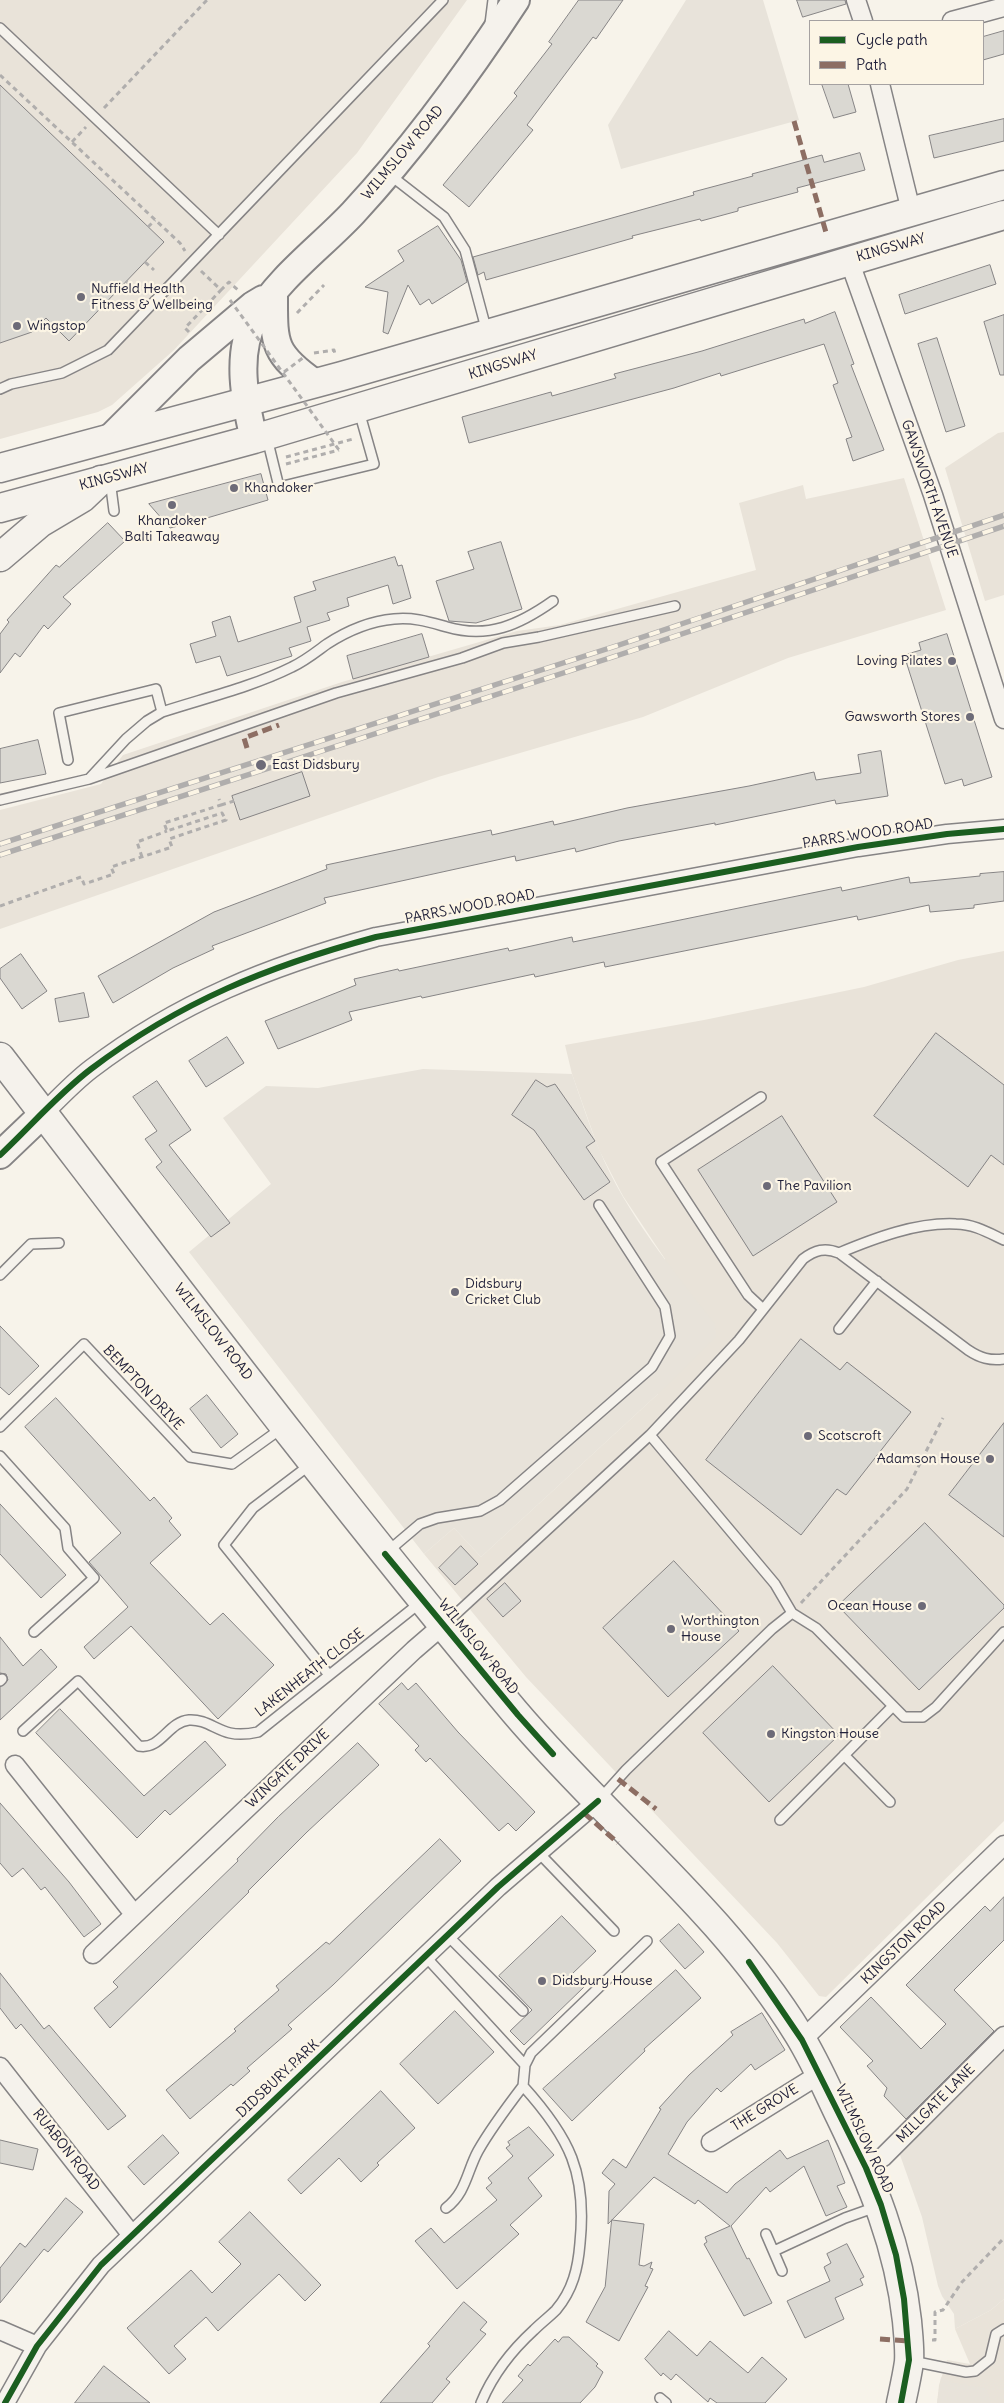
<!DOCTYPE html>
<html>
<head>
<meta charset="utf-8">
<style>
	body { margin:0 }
	#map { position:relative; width:1004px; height:2403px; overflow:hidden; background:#f7f3ea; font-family:Delius,sans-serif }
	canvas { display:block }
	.legend { position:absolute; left:809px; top:20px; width:175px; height:65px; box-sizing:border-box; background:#fcf5e5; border:1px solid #a5a1a1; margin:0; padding:6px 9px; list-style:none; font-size:15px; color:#22223b }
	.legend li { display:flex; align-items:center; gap:10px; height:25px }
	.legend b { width:25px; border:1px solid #a5a1a1 }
</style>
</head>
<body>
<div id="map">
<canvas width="1004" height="2403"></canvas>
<ul class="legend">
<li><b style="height:6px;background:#1b5e20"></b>Cycle path</li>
<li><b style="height:6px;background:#8d6e63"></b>Path</li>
</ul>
</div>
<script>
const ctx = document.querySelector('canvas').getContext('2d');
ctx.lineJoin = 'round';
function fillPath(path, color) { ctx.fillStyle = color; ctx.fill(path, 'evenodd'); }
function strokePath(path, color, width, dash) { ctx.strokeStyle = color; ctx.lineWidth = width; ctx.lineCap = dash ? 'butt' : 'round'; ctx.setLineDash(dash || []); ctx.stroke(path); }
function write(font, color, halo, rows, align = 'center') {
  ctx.font = font + ' Delius,sans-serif'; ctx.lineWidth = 4.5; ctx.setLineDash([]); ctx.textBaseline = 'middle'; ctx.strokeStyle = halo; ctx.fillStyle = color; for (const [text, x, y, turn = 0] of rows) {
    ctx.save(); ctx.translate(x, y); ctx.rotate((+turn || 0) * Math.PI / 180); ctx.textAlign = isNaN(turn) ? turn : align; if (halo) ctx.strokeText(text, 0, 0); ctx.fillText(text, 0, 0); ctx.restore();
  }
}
const built = new Path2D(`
	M 0,0 L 467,0 L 357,153 L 174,350 L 112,405 L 98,412 L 0,439 Z
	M 1004,432 L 1004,595 L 985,601 L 945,468 L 998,433 Z
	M 904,478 L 946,610 L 788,658 L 643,717 L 438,777 L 0,929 L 0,810 L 101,784 L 123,755 L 342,682 L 517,631 L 560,625 L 756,570 L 739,503 L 803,485 L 806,499 Z
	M 1004,951 L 1004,1821 L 826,1997 L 819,1996 L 777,1943 L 526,1677 L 424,1554 L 454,1528 L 481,1557 L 658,1394 L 665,1259 L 623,1196 L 599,1150 L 572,1074 L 565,1045 L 704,1020 L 864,987 L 958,960 Z
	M 1004,2299 L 1004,2403 L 937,2403 L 939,2385 L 947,2360 L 970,2364 L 955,2329 L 991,2310 Z`);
const green = new Path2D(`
	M 686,0 L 763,0 L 799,120 L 621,169 L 608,125 Z
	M 423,1069 L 572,1074 C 581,1099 589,1125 599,1149 C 626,1214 673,1270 715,1324 L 716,1337 L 658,1394 L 481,1557 L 454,1528 L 424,1554 L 189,1252 L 271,1184 L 223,1118 L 266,1086 L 318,1088 Z
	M 1004,2050 L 1004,2299 L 991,2310 L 955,2329 L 954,2314 L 942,2296 L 938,2286 L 922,2217 L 900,2155 L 900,2150 Z
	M 941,2377 L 955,2383 L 986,2388 L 991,2403 L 937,2403 Z`);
const building = new Path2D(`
	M 579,0 L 623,0 L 596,39 L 593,37 L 527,125 L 533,130 L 469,207 L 443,185 L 517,96 L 514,93 L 552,44 L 549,42 Z
	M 797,0 L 845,0 L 846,4 L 803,17 Z
	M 1004,31 L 1004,54 L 983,60 L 983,37 Z
	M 822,84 L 848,84 L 856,112 L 834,118 Z
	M 0,85 L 164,242 L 69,341 L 46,318 L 32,332 L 0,343 Z
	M 1004,119 L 1004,141 L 934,158 L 929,136 Z
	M 860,153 L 865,170 L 797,188 L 798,192 L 738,208 L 738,211 L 701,221 L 700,219 L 632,236 L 633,238 L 486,280 L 484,272 L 478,275 L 473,257 L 694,195 L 693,192 L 753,176 L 752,174 L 822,155 L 824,162 Z
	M 438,226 L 461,260 L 467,282 L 432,304 L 429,299 L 420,305 L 408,285 L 388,334 L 383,332 L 388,292 L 365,287 L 404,261 L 398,251 Z
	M 990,265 L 996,284 L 905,314 L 899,295 Z
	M 835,312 L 854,364 L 851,365 L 884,450 L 853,461 L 846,439 L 852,437 L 833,385 L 838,383 L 824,344 L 721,376 L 720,373 L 674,388 L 469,443 L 462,417 L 551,392 L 552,396 L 616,378 L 614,374 L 702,351 L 804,319 L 805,323 Z
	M 1004,315 L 1004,375 L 1000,375 L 984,322 Z
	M 937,338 L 965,426 L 946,432 L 918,344 Z
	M 261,474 L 268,500 L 190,523 L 170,528 L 149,504 Z
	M 108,523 L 125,541 L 63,597 L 71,604 L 48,629 L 44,625 L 20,657 L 15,653 L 0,673 L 0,634 L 9,622 L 7,620 L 56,565 L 59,567 Z
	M 501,542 L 522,609 L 476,623 L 449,621 L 436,581 L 474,569 L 468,552 Z
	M 395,557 L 398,566 L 402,565 L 411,598 L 393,604 L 388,585 L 347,598 L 349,606 L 327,613 L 330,620 L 307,627 L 311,641 L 289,648 L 292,656 L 227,676 L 220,656 L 196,663 L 190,644 L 216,636 L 212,622 L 230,616 L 238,642 L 301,622 L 294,597 L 316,590 L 313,582 Z
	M 422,634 L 429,657 L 353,679 L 347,656 Z
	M 947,634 L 992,777 L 964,786 L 962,779 L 945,784 L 904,655 L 921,650 L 919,643 Z
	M 38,740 L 46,774 L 0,783 L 0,749 Z
	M 881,751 L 888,796 L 836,804 L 835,800 L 715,825 L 715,823 L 619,841 L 576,852 L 575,848 L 516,861 L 515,856 L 324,898 L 326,903 L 212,946 L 214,949 L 173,968 L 113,1003 L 98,976 L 214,912 L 327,869 L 326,865 L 491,830 L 492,835 L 553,821 L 554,825 L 627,808 L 749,786 L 814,772 L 816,780 L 861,773 L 858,755 Z
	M 302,772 L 310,796 L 240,820 L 232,796 Z
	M 1004,872 L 1004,901 L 974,905 L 974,908 L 930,912 L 929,905 L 858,920 L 857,916 L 605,967 L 604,962 L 535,977 L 534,974 L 422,998 L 421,996 L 349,1012 L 352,1020 L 278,1049 L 265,1021 L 356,985 L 354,979 L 398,969 L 399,971 L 508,948 L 509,951 L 572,937 L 573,942 L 841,887 L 842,891 L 909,877 L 910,883 L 980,876 L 980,874 Z
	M 21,954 L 47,991 L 22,1009 L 0,978 L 0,969 Z
	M 84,993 L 89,1017 L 59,1022 L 55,999 Z
	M 936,1033 L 1004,1085 L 1004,1165 L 991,1155 L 968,1187 L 874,1116 Z
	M 227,1037 L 244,1063 L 206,1087 L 189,1061 Z
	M 536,1080 L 547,1087 L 555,1084 L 595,1141 L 586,1147 L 610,1182 L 584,1200 L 534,1130 L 512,1115 Z
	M 157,1081 L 191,1130 L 169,1145 L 230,1223 L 211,1237 L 156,1167 L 162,1162 L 145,1139 L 157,1131 L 133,1097 Z
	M 782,1116 L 837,1202 L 753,1256 L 698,1170 Z
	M 0,1326 L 39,1366 L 9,1395 L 0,1387 Z
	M 801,1339 L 840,1370 L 847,1362 L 911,1412 L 846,1495 L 837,1489 L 801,1535 L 706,1460 Z
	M 207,1395 L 238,1434 L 221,1448 L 190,1409 Z
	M 56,1398 L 150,1501 L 154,1497 L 172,1518 L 169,1521 L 181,1535 L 150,1563 L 210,1625 L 223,1613 L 274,1665 L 218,1719 L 131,1626 L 94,1659 L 84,1647 L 128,1607 L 89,1562 L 121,1533 L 25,1427 Z
	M 1004,1423 L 1004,1537 L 949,1495 Z
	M 0,1504 L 66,1575 L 41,1598 L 0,1554 Z
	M 925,1523 L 1004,1605 L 1004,1608 L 919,1690 L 838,1606 Z
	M 461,1546 L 478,1564 L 455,1585 L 439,1568 Z
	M 674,1561 L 739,1631 L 668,1697 L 603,1628 Z
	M 505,1583 L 521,1601 L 503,1617 L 487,1599 Z
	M 0,1637 L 23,1666 L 41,1649 L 57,1667 L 0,1720 L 0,1687 L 8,1680 L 6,1674 L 0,1673 Z
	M 773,1666 L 839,1735 L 769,1802 L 703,1733 Z
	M 402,1683 L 408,1690 L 416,1683 L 458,1732 L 535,1812 L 516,1831 L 508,1823 L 499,1831 L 430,1758 L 426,1762 L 415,1750 L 419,1746 L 379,1704 Z
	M 60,1709 L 144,1796 L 205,1741 L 226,1765 L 170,1815 L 165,1810 L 137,1838 L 36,1733 Z
	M 358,1743 L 379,1765 L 307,1832 L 248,1891 L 249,1892 L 110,2028 L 94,2008 L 118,1987 L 113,1982 L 238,1861 L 237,1859 L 278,1817 Z
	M 0,1803 L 69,1882 L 101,1924 L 84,1937 L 45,1887 L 41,1890 L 23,1868 L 12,1877 L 0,1863 Z
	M 440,1839 L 461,1861 L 333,1985 L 288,2025 L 292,2029 L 247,2068 L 250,2071 L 233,2086 L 231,2084 L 190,2119 L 166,2090 L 236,2031 L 234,2029 L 279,1990 L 276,1986 L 326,1942 L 329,1944 Z
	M 1004,1897 L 1004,1940 L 954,1990 L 994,2031 L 906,2119 L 884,2096 L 887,2088 L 867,2066 L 873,2061 L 840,2027 L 871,1997 L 921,2049 L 946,2024 L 906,1985 L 985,1906 L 990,1911 Z
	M 562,1916 L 596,1951 L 572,1974 L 584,1987 L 524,2045 L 510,2031 L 532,2010 L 499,1976 Z
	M 679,1924 L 704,1952 L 685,1969 L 660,1941 Z
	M 676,1970 L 701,1998 L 644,2049 L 645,2051 L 572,2121 L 543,2089 Z
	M 0,1973 L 44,2029 L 49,2025 L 126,2116 L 108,2130 L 21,2024 L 16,2029 L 0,2008 Z
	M 455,2011 L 494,2052 L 438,2104 L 400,2064 Z
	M 762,2013 L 785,2050 L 755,2070 L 751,2064 L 721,2092 L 717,2088 L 687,2122 L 668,2154 L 727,2193 L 735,2184 L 780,2150 L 787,2159 L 828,2140 L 845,2183 L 837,2186 L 847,2207 L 826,2216 L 804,2166 L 770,2192 L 766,2187 L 731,2226 L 747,2259 L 749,2258 L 772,2303 L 744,2316 L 704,2244 L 707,2242 L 705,2237 L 730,2226 L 698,2200 L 695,2204 L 654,2177 L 608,2224 L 609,2191 L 615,2184 L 602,2173 L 613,2159 L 626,2168 L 661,2109 L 659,2108 L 689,2075 L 733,2035 L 731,2032 Z
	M 381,2091 L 415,2128 L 377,2163 L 379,2165 L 361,2182 L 339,2158 L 301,2194 L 288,2180 Z
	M 529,2127 L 554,2155 L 528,2178 L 542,2196 L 510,2225 L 519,2234 L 457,2289 L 415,2241 L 431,2228 L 444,2243 L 497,2200 L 486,2188 L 492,2183 L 488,2178 L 513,2156 L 506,2148 L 510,2145 L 508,2142 Z
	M 163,2135 L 179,2153 L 144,2185 L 128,2167 Z
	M 0,2140 L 38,2149 L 33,2170 L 0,2163 Z
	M 66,2198 L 83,2212 L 48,2252 L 44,2249 L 0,2303 L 0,2268 L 20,2243 L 25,2247 Z
	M 250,2212 L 321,2285 L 305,2301 L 279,2274 L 218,2331 L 206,2317 L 174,2346 L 186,2359 L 169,2374 L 127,2328 L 191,2270 L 212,2293 L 241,2264 L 219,2242 Z
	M 612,2220 L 644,2224 L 639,2265 L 644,2266 L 652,2262 L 650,2268 L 653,2269 L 645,2286 L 648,2287 L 619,2341 L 586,2322 L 605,2287 Z
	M 847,2244 L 864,2277 L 860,2279 L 863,2285 L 835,2298 L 844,2319 L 805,2338 L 787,2301 L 830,2281 L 824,2267 L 831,2263 L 827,2254 Z
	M 464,2302 L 487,2322 L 480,2330 L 486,2334 L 446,2379 L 450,2382 L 432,2403 L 380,2403 L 430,2346 L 428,2344 Z
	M 669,2331 L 697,2356 L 710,2341 L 748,2373 L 762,2357 L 787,2379 L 765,2403 L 717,2403 L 710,2398 L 708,2402 L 676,2374 L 671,2380 L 663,2373 L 661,2376 L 645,2359 Z
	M 563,2337 L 569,2337 L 598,2364 L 596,2366 L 603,2372 L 595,2387 L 580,2403 L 502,2403 L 523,2380 L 518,2376 L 528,2364 L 530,2366 L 555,2339 L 558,2342 Z
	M 104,2366 L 150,2403 L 75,2403 Z`);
const path = new Path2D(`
	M 0,75 L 180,243 L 185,251
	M 104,108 L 207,0
	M 72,142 L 86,127
	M 148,227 L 155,220
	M 145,262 L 154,270
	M 201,271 L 221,290 L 229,282 L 238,290
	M 126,281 L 136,290
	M 297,313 L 324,285
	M 189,332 L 185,328 L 221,290
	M 314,353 L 334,350 L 335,354
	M 286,457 L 353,439
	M 286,464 L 339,450
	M 221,805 L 234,801
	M 142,857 L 137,842 L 167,831
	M 0,906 L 81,877 L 84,884 L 114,874 L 111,867 L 172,847 L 169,839 L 226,820 L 222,813 L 167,831 L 164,823 L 221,805 L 219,799
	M 801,1603 L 907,1489 L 943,1418
	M 932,2340 L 935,2340 L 935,2312 L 943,2310 L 962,2282 L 1004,2238`);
const lane = new Path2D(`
	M 490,24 L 493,0
	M 0,28 L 219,235
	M 390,175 L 444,217 L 465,250 L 487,332
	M 0,389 L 11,384 L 62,373 L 108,350 L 443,0
	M 267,438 L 279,487 L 374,464 L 359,411
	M 110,480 L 114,511
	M 68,760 L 59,713 L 156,689 L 162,712
	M 89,779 L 336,693 L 462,658 L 503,643 L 539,637 L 675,606
	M 0,800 L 89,779 L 126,739 L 147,721 L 162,712 C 205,698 252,687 292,667 C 305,661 316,652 327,644 C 347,631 371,621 394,619 C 414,617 429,622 447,627 C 488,639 519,625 553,601
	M 761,1097 L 661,1162 L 748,1295 L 763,1309
	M 839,1253 C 875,1238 917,1222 956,1224 C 974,1224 989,1233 1004,1240
	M 0,1275 L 31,1244 L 59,1243
	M 839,1329 L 877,1281
	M 0,1427 L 84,1344 L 190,1457 L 232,1464 L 282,1428
	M 650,1435 L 775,1584 L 792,1613 L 816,1628 L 904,1717 L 923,1717 L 936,1707 L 1004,1632
	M 0,1456 L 65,1528 L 68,1548 L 94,1578 L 34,1632
	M 311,1464 L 253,1508 L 224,1545 L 329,1675
	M 387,1552 L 420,1524 L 437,1518 L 480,1511 L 500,1500 L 652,1367 L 670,1336 L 665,1307 L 599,1205
	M 445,1624 L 650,1435 L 739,1340 L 803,1259 C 815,1250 825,1247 839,1253 L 968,1350 C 980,1358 990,1361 1004,1359
	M 0,1681 L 2,1679
	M 23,1731 L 78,1681 L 139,1746 C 161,1750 168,1722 189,1720 C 205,1719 216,1730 230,1733 C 239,1735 249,1734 258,1732 L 421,1602
	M 844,1755 L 890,1802
	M 600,1799 L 626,1770 L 772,1629 L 792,1613
	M 780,1820 L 892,1707
	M 538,1852 L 614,1931
	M 448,1936 L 523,2011
	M 426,1957 L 525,2065
	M 523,2086 L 525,2065 L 531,2053 L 647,1941
	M 446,2208 C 466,2193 467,2171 478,2151 C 491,2128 507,2107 523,2086
	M 766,2234 L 782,2271
	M 774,2251 L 845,2218 L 876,2207
	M 912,2361 L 966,2372 L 975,2371 L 990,2359 L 996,2334 L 1004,2329
	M 660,2398 L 666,2403
	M 481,2403 C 493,2374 511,2351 534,2330 C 541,2323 549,2317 556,2310 C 573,2290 578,2268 580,2243 C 587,2173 570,2138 523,2086`);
const street = new Path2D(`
	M 856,0 L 863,21
	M 952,21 L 1004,7
	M 880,84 L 911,211
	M 849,260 L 933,495 L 1004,719
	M 44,1113 C 59,1098 74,1082 91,1069 C 179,1002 270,966 376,937 L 858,847 L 947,834 L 1004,829
	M 15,1765 L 134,1914
	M 93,1954 L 414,1650 L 443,1625
	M 802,2040 L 1004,1845
	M 0,2067 L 131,2234
	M 711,2142 L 820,2074
	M 866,2168 L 883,2157 L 1004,2036
	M 0,2330 L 37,2346
	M 5,2403 L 37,2346 L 101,2265 L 498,1887 L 598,1801`);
const secondary = new Path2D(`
	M 274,293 C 274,343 272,353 315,383
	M 111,437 L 189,359 L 253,305 L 263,299
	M 254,439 C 245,402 235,353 255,318 C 279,277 321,247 353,213 C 414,147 467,75 516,0
	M 0,1155 L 44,1113`);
const primary = new Path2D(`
	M 0,557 L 40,523 L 82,498 L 101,480
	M 0,1057 C 169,1277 336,1499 514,1711 C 607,1821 723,1911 799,2035 C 815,2061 827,2089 840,2116 C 872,2182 899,2247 907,2321 C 908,2334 910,2348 909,2362 C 907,2376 904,2389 901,2403`);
const highway = new Path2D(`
	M 0,468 L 342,376 L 1004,185
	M 0,508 L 254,439 L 1004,215`);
const rail = new Path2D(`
	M 0,844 L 619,645 L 1004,515
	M 0,855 L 622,654 L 1004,526`);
const pathBridge = new Path2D(`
	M 230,300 L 339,450
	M 284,372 L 304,357`);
const quiet = new Path2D(`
	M 794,121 L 827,236
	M 247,748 L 244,738 L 279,725
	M 618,1779 L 656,1809
	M 584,1813 L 618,1843
	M 880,2339 L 909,2341`);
const cycleway = new Path2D(`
	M 0,1155 C 30,1127 58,1094 91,1069 C 181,1001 269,966 376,937 L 858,847 L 947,834 L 1004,829
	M 385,1554 L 518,1715 L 553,1754
	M 749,1962 L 802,2040 L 866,2168 L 881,2205 L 896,2255 L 904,2299 L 909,2360 L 901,2403
	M 5,2403 L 37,2346 L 101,2265 L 498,1887 L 598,1801`);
const markers = [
	[81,297,5,"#6d6b78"],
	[17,326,5,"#6d6b78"],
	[234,488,5,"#6d6b78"],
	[172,505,5,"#6d6b78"],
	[952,661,5,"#6d6b78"],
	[970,717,5,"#6d6b78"],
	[261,765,6,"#6d6b78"],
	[767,1186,5,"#6d6b78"],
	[455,1292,5,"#6d6b78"],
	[808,1436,5,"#6d6b78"],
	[990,1459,5,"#6d6b78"],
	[922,1606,5,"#6d6b78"],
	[671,1629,5,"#6d6b78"],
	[771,1734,5,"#6d6b78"],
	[542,1981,5,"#6d6b78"]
];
const streetNames = [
	["WILMSLOW ROAD",403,153,-50],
	["KINGSWAY",891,248,-16],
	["KINGSWAY",503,365,-17],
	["KINGSWAY",114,477,-15],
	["GAWSWORTH AVENUE",929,489,71],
	["PARRS WOOD ROAD",868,834,-9],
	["PARRS WOOD ROAD",470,907,-11],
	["WILMSLOW ROAD",213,1332,52],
	["BEMPTON DRIVE",143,1388,47],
	["WILMSLOW ROAD",478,1647,51],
	["LAKENHEATH CLOSE",310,1673,-38],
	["WINGATE DRIVE",288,1769,-43],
	["KINGSTON ROAD",904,1943,-44],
	["DIDSBURY PARK",278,2079,-43],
	["MILLGATE LANE",936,2104,-45],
	["THE GROVE",765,2108,-32],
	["WILMSLOW ROAD",864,2139,65],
	["RUABON ROAD",66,2150,52]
];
const poiNames = [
	["Nuffield Health",91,289],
	["Fitness & Wellbeing",91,305],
	["Wingstop",27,326],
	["Khandoker",244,488],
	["Khandoker",172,521,"center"],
	["Balti Takeaway",172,537,"center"],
	["Loving Pilates",942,661,"right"],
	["Gawsworth Stores",960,717,"right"],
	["East Didsbury",272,765],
	["The Pavilion",777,1186],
	["Didsbury",465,1284],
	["Cricket Club",465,1300],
	["Scotscroft",818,1436],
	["Adamson House",980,1459,"right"],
	["Ocean House",912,1606,"right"],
	["Worthington",681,1621],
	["House",681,1637],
	["Kingston House",781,1734],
	["Didsbury House",552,1981]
];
fillPath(built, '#e9e3d9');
fillPath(green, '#e8e3da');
fillPath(building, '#dad8d2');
strokePath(building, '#868485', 1);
strokePath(lane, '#868485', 12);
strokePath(street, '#868485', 21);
strokePath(secondary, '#868485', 30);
strokePath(primary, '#868485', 31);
strokePath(highway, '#868485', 31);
strokePath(path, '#b0aead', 3, [5, 4]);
strokePath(lane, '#f5f2ec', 9);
strokePath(street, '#f5f2ec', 18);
strokePath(secondary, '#f5f2ec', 26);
strokePath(primary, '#f5f2ec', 28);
strokePath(highway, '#f5f2ec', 28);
strokePath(rail, '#b0aead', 5.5);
strokePath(rail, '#fcf5e5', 4, [11]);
strokePath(pathBridge, '#b0aead', 3, [5, 4]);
strokePath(quiet, '#8d6e63', 5, [10, 5]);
strokePath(cycleway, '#1b5e20', 6);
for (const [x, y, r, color] of markers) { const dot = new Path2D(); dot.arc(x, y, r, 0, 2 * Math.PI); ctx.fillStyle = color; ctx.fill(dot); strokePath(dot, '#fcf5e5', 2); }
write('14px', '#22223b', '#fcf5e5', streetNames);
write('14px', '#22223b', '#fcf5e5', poiNames, 'left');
</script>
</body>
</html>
